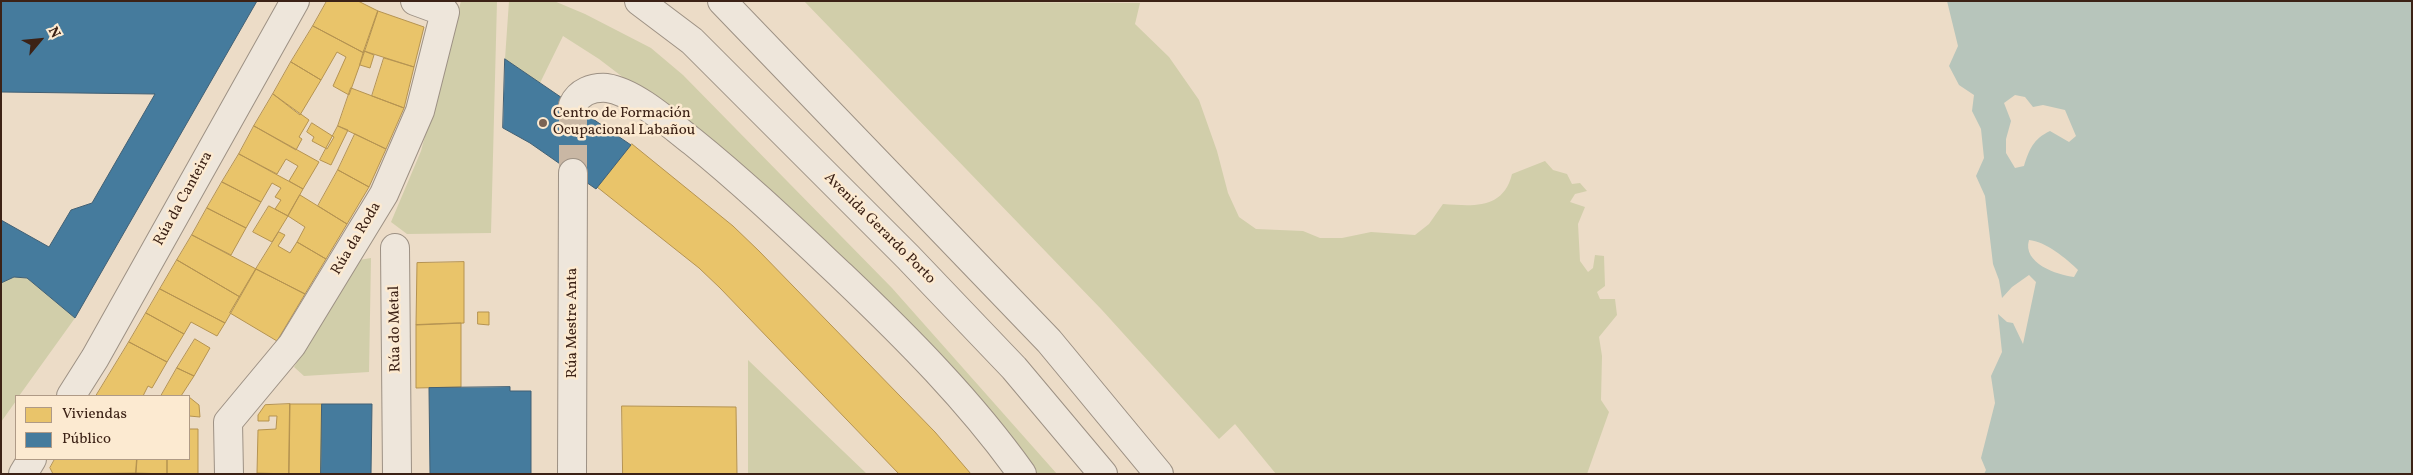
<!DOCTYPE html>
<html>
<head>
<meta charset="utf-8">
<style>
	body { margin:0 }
	#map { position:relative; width:2413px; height:475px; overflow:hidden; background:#ecdcc7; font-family:Vollkorn,serif }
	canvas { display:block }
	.frame { position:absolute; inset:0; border:2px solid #3c2216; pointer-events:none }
	.legend { position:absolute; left:15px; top:395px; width:175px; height:65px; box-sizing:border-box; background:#fcead1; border:1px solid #af9a86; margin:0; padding:6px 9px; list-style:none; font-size:15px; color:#3c2216 }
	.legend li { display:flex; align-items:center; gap:10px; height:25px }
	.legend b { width:25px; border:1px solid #af9a86 }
	.north { position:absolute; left:15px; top:15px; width:50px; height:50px; -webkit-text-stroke:4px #fcead1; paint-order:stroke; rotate:62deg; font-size:14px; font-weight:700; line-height:20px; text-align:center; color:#3c2216 }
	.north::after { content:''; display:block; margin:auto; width:18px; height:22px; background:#3c2216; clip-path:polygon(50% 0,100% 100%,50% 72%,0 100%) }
</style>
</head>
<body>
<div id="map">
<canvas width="2413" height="475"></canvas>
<div class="frame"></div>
<ul class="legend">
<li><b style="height:14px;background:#e9c46a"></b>Viviendas</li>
<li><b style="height:14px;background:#457b9d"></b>Público</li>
</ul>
<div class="north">N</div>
</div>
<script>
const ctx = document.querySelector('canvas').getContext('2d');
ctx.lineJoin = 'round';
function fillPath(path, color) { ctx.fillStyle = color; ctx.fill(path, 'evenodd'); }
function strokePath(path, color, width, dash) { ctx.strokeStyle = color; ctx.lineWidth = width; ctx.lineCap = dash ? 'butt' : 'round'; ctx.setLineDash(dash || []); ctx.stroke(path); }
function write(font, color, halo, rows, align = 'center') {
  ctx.font = font + ' Vollkorn,serif'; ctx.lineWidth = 5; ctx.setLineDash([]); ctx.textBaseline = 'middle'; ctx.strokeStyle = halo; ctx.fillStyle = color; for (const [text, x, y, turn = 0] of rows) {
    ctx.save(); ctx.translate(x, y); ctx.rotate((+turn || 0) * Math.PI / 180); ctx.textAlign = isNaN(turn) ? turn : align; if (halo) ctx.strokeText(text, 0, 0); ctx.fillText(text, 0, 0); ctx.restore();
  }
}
const green = new Path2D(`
	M 461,1 L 497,1 L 491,233 L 407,234 L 391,222 L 421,151 Z
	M 509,1 L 554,1 L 585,14 L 651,48 L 683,75 L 892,288 L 1057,474 L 1034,474 L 658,104 L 599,59 L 563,36 L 540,83 L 505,59 Z
	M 804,1 L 1140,3 L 1135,24 L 1169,57 L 1199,100 L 1217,151 L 1228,193 L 1239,217 L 1256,229 L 1303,231 L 1320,238 L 1342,238 L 1371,232 L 1415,235 L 1429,224 L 1443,204 C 1473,206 1503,210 1512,174 L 1545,161 L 1553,170 L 1567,174 L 1572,184 L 1580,183 L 1587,191 L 1575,194 L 1570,202 L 1585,207 L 1578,224 L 1580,261 L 1588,272 L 1593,268 L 1595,255 L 1604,256 L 1605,286 L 1597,292 L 1600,299 L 1615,299 L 1617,315 L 1599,337 L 1602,356 L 1601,400 L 1609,412 L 1587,474 L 1276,474 L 1235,424 L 1219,439 L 1102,310 Z
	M 371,258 L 369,372 L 304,376 L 294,367 L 359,260 Z
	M 14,277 L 27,278 L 75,318 L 19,396 L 16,396 L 16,401 L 1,422 L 1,283 Z
	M 748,360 L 867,474 L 748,474 Z`);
const water = new Path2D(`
	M 1947,1 L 2412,1 L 2412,474 L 1984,474 L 1986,470 L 1981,458 L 1995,403 L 1991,376 L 2002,352 L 1998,314 L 2007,322 L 2013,323 L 2023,344 L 2036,282 L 2029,275 L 2012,287 L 2002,298 L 1999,280 L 1993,264 L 1985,196 L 1976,176 L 1984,158 L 1981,129 L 1972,111 L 1974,95 L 1959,85 L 1949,66 L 1958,46 ZM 2015,95 L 2025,97 L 2033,107 L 2043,105 L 2065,110 L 2076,136 L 2069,142 L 2050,131 C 2033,139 2029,150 2024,166 L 2015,168 L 2006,153 L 2006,139 L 2011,121 L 2004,103 ZM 2029,240 C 2045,241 2067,259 2078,270 L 2074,277 C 2057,275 2022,263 2029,240 Z`);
const homes = new Path2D(`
	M 327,1 L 358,1 L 378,11 L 364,53 L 313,26 Z
	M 378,11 L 424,27 L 414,67 L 364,51 Z
	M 313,26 L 364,53 L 349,95 L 333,86 L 346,57 L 337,52 L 321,80 L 291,62 Z
	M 364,51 L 374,55 L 370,68 L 360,65 Z
	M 384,58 L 414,67 L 404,108 L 372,96 Z
	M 291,62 L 321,80 L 300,115 L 273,94 Z
	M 351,88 L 404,108 L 386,149 L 338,126 Z
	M 273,94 L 309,120 L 299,137 L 302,139 L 296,150 L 254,126 Z
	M 312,123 L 334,137 L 327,149 L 312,141 L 314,137 L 307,132 Z
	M 254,126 L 319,162 L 303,189 L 289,181 L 298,166 L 286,159 L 277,174 L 239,154 Z
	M 338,126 L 348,130 L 331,165 L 320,160 Z
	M 355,134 L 386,149 L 369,187 L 338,170 Z
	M 632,144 L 733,226 L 759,251 L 935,432 L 971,474 L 899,474 L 720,288 L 699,268 L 597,187 Z
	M 239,154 L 303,189 L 288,216 L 275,209 L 281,200 L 275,197 L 281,188 L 272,183 L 261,202 L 222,182 Z
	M 338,170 L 369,187 L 347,224 L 318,206 Z
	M 222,182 L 261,202 L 246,228 L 207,208 Z
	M 300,195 L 347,224 L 326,259 L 297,242 L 305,227 L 288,216 Z
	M 269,206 L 288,216 L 272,242 L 253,232 Z
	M 207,208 L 246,228 L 231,255 L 192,235 Z
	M 279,232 L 285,235 L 278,246 L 290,253 L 297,242 L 326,259 L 305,294 L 256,269 Z
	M 192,235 L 256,269 L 240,297 L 177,260 Z
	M 177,260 L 240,297 L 225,323 L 160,289 Z
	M 464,262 L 464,323 L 416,325 L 417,263 Z
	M 256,269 L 305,294 L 277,341 L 230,313 Z
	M 160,289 L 225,323 L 217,336 L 191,322 L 184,334 L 146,313 Z
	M 478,312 L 489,312 L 489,325 L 478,324 Z
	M 146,313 L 184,334 L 167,362 L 129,342 Z
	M 456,323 L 461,323 L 461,387 L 416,388 L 416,325 Z
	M 195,339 L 210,348 L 194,376 L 177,368 Z
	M 129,342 L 167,362 L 152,388 L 148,386 L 143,396 L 96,396 Z
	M 177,368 L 194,376 L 181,396 L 161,396 Z
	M 189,397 L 199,405 L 200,417 L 189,416 Z
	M 290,404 L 289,474 L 257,473 L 258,430 L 276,429 L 277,416 L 269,416 L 269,421 L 258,421 L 258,415 L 265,405 Z
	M 290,404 L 322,404 L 321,474 L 289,474 Z
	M 622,406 L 736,407 L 737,474 L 623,474 Z
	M 189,429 L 198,429 L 198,474 L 167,474 L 167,459 L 189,459 Z
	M 55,459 L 137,459 L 136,473 L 53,474 L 50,468 Z
	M 137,459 L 167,459 L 167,474 L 136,473 Z`);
const public = new Path2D(`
	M 1,1 L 257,1 L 75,318 L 27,278 L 14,277 L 1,283 L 1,220 L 49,247 L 71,210 L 92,203 L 155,94 L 1,92 Z
	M 505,59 L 631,145 L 596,189 L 530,143 L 503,128 Z
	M 510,387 L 510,391 L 531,391 L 531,474 L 430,474 L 429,388 Z
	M 322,404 L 372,404 L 371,474 L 321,474 Z`);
const streetTunnel = new Path2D(`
	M 573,173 L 573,105`);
const street = new Path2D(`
	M 639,1 L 692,41 L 908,257 L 1014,368 L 1103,474
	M 722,1 L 1049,341 L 1159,474
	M 573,105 C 579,92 592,87 607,88 C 635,92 671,125 693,142 C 745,184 793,230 842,276 C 906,337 970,401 1022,474
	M 395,248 L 397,474
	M 71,396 L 95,358 L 295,1
	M 23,474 L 32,459
	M 229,474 L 228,422 L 292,345 L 384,194 L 420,111 L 445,12 L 415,1
	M 572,474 L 573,173`);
const markers = [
	[543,123,5,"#7a6354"]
];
const poiNames = [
	["Centro de Formación",553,114],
	["Ocupacional Labañou",553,131]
];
const streetNames = [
	["Rúa da Canteira",184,199,-61],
	["Avenida Gerardo Porto",879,229,45],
	["Rúa da Roda",357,239,-59],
	["Rúa Mestre Anta",573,323,-90],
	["Rúa do Metal",396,329,-91]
];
fillPath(green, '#d1ceaa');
fillPath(water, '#b7c5bb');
fillPath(homes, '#e9c46a');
strokePath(homes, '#b59351', 1);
fillPath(public, '#457b9d');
strokePath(public, '#426074', 1);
strokePath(streetTunnel, '#c9b7a4', 28, [28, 14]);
strokePath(street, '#9d9184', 30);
strokePath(street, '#eee6db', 28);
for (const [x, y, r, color] of markers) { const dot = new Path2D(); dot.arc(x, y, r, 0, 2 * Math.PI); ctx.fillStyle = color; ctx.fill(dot); strokePath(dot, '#fcead1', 2); }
write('15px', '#3c2216', '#fcead1', poiNames, 'left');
write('15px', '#3c2216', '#fcead1', streetNames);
</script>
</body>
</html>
